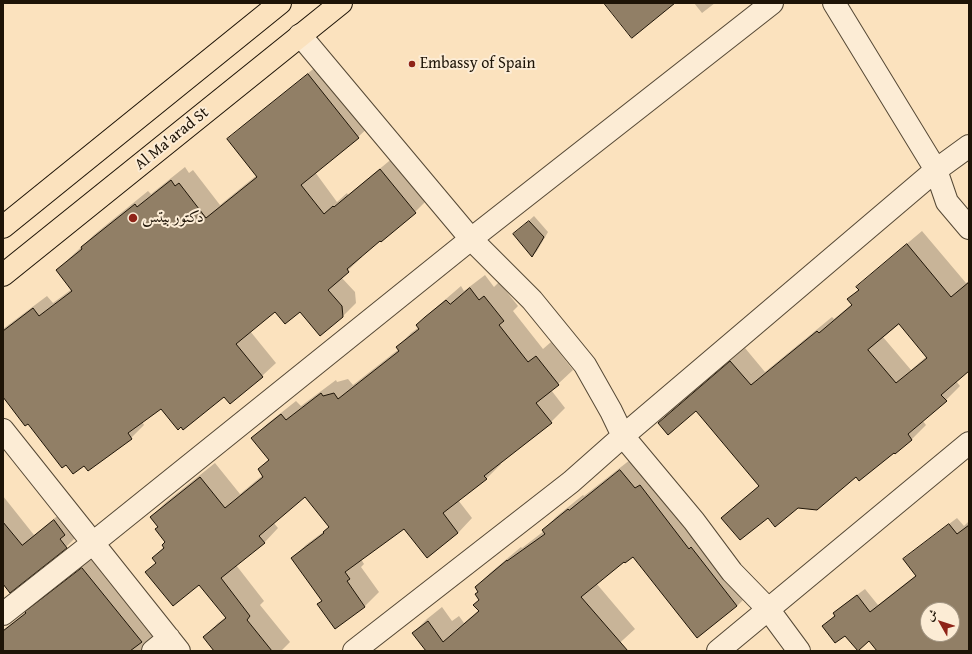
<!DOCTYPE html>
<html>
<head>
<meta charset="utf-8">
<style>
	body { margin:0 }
	#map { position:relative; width:972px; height:654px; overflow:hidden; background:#fbe2be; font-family:"Gentium Book Plus",Amiri,serif }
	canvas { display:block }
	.frame { position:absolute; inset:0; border:4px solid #1e1407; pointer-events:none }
	.north { position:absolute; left:920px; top:602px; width:40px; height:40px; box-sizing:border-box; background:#fcecd5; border:1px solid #a39683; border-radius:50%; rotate:309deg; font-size:11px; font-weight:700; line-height:16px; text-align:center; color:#1e1407 }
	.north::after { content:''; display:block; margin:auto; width:14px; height:18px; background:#8f2418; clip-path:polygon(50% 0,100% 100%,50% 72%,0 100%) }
</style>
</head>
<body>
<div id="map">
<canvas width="972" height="654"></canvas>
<div class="frame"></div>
<div class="north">ش</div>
</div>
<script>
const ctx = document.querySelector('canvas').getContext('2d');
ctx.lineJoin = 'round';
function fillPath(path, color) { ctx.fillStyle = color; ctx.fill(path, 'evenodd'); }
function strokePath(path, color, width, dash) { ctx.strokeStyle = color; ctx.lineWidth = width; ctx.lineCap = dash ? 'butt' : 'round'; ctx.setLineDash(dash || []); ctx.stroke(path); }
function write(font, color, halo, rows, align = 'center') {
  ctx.font = font + ' "Gentium Book Plus",Amiri,serif'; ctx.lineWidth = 4; ctx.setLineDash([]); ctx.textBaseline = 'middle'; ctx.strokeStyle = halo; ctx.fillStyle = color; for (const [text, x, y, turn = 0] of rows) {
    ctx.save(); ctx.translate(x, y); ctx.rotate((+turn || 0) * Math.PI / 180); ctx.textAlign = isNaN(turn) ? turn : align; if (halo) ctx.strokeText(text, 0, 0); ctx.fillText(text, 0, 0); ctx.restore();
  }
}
const shadow = new Path2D(`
	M 694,3 L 715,3 L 702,13 Z
	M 322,62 L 372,124 L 358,137 L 315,172 L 337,202 L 347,193 L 348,195 L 394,157 L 428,199 L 415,212 L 361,256 L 362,257 L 341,277 L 355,292 L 356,303 L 342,317 L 301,310 L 276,311 L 250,331 L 276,363 L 262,376 L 224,395 L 161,408 L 142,421 L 144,425 L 131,438 L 29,422 L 3,396 L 3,329 L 47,296 L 53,303 L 72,289 L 57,270 L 95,234 L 148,191 L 151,194 L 185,167 L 189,173 L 193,170 L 220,205 L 257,175 L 229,139 L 242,126 Z
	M 534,216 L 548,232 L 537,251 L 532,256 L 520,229 Z
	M 922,231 L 966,283 L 969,281 L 969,370 L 956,381 L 960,386 L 946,400 L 922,420 L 926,425 L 912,439 L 895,453 L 894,452 L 856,476 L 798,507 L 768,516 L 722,518 L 737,504 L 760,485 L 696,409 L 659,423 L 673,409 L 745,348 L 765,372 L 832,317 L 834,319 L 852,304 L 849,299 L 859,289 L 858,287 L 872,273 ZM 899,323 L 927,356 L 911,370 L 883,337 Z
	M 485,275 L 494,287 L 499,282 L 518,306 L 513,311 L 543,349 L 551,342 L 573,370 L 558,384 L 551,390 L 565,408 L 551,422 L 499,463 L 501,464 L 486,479 L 458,500 L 472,518 L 458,533 L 428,557 L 404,527 L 361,559 L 364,564 L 361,567 L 379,592 L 365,606 L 335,628 L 323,600 L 292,558 L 307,544 L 330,527 L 306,496 L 273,522 L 278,528 L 264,543 L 236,565 L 264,601 L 260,605 L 290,642 L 281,651 L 215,651 L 204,637 L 218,623 L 226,617 L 200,584 L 147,572 L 157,562 L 153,558 L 164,547 L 166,542 L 159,527 L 151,517 L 165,503 L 215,463 L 240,494 L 263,475 L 259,469 L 269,459 L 253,438 L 267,424 L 296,401 L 301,406 L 336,380 L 337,382 L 348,379 L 353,385 L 399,349 L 397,347 L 411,333 L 419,327 L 418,325 L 432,311 L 461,286 L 464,291 Z
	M 635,456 L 751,592 L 737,606 L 633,556 L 625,561 L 596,583 L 635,629 L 613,649 L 615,651 L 427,651 L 413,633 L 427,619 L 442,607 L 452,621 L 459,616 L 464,623 L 479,610 L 480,600 L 479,591 L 476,587 L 490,573 L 521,547 L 522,548 L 544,531 L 543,530 L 557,516 L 583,495 L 584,496 Z
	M 3,496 L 34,535 L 66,509 L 77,536 L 66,547 L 3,582 Z
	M 957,518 L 964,526 L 969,521 L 969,651 L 878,651 L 869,640 L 845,634 L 823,626 L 835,615 L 834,614 L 842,606 L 865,589 L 878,605 L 916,575 L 905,560 L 912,552 ZM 928,610 L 952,610 L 952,634 L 928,634 Z
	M 96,555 L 167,651 L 3,651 L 3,630 L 33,606 L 40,599 Z`);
const building = new Path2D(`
	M 604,3 L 675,3 L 632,38 Z
	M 308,74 L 359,138 L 301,185 L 324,214 L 333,206 L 334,207 L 380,169 L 416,213 L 381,242 L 380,241 L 347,269 L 349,272 L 328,290 L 342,306 L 343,317 L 320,336 L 300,312 L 285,324 L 275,312 L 236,344 L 263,377 L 230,404 L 224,397 L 183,430 L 181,427 L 178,430 L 161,409 L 128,433 L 132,439 L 88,471 L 84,466 L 73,474 L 66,465 L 62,468 L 28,424 L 25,426 L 3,397 L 3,331 L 33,308 L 39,316 L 72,291 L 56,270 L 82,249 L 81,247 L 135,204 L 137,207 L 171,180 L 175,186 L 179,183 L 206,218 L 257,177 L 227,139 Z
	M 529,221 L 544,237 L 532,257 L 513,234 Z
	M 907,244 L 951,297 L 969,282 L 969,371 L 941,395 L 947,401 L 908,434 L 912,440 L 895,454 L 894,453 L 859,481 L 856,477 L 817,510 L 798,508 L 775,527 L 768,518 L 740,540 L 721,518 L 759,486 L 696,411 L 668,435 L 658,423 L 730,361 L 751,385 L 817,331 L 819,333 L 852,305 L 847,299 L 859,290 L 856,287 ZM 899,324 L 927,358 L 896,383 L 868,350 Z
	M 470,288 L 479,300 L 484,296 L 504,321 L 499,325 L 528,362 L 536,356 L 559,385 L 536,403 L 552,423 L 484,476 L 487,479 L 443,513 L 458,533 L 427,558 L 404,529 L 345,572 L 350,579 L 347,581 L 365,607 L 335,629 L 317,604 L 322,601 L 291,558 L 324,533 L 323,532 L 329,527 L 305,497 L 259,536 L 265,543 L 221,578 L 250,616 L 247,620 L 272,651 L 214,651 L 203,637 L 226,618 L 199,585 L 173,606 L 145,572 L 156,563 L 152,558 L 164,548 L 162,545 L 165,542 L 155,529 L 158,527 L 150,517 L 200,477 L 225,508 L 263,477 L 258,469 L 269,460 L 251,438 L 281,414 L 286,420 L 321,393 L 323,396 L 334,393 L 338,399 L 399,351 L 396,347 L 419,329 L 416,325 L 425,317 L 446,300 L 450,304 Z
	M 620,470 L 635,488 L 640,485 L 689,549 L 691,547 L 737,606 L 697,638 L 633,557 L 625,563 L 624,562 L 581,597 L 628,651 L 426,651 L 412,633 L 428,621 L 443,642 L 479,611 L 473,605 L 479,600 L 475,594 L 478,592 L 475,587 L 507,560 L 507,561 L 545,534 L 542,530 L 568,509 L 569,510 Z
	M 54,520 L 65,535 L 60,539 L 67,548 L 10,593 L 3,584 L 3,522 L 22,545 Z
	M 949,524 L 957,534 L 969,525 L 969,651 L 877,651 L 869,641 L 858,651 L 845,636 L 835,643 L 822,626 L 835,616 L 833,613 L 857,595 L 870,612 L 916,576 L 903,559 ZM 928,610 L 952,610 L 952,634 L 928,634 Z
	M 82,568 L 142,642 L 130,651 L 3,651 L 3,631 L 26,613 L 25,612 Z`);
const minor = new Path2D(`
	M 834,3 L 936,170 L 947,202 L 969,228
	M 300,35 L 471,239 L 532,300 L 585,365 L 611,411 L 623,436 L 694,521 L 732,572 L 768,609 L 799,651
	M 3,430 L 179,651
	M 3,614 L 93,543 L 471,239 L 772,3
	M 153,651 L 169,638
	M 354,651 L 571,482 L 623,436 L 936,170 L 969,146
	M 718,651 L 969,443`);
const major = new Path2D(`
	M 3,227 L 280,3
	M 3,275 L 341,3`);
const markers = [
	[412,64,4,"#8f2418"],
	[133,218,5,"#8f2418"]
];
const poiNames = [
	["Embassy of Spain",420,64],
	["دكتور بيتس",142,218]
];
const streetNames = [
	["Al Ma'arad St",172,139,-39]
];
fillPath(shadow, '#0003');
fillPath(building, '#917f66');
strokePath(building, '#1e1407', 1);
strokePath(minor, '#554835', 24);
strokePath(major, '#1e1407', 24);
strokePath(minor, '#fcecd5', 22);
strokePath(major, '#fbe2be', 22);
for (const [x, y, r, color] of markers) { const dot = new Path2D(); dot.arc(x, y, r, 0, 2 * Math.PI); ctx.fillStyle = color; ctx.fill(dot); strokePath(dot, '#fcecd5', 1.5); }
write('16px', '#1e1407', '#fcecd5', poiNames, 'left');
write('16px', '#1e1407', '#fcecd5', streetNames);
</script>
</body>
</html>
